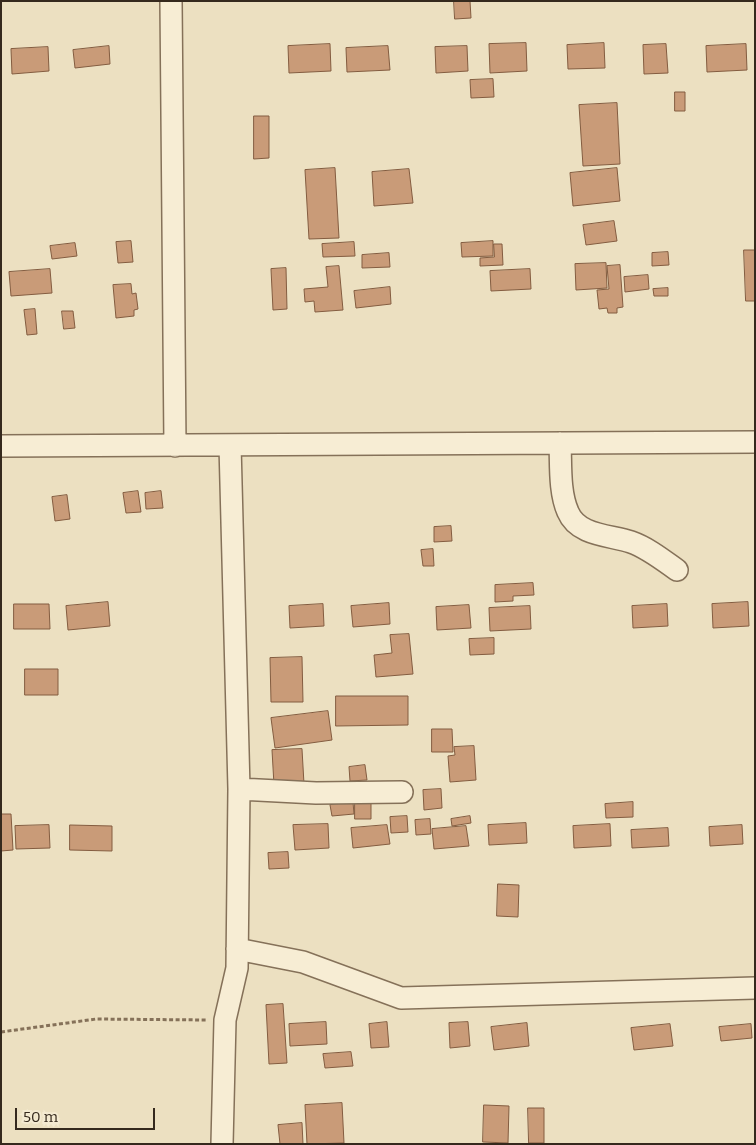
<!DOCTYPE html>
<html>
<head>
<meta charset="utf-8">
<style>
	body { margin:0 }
	#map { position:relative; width:756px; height:1145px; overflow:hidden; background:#ece0c1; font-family:Bitter,serif }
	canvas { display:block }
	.frame { position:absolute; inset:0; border:2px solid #35291d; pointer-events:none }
	.scale { position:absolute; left:15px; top:1108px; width:140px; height:22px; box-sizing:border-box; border:2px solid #35291d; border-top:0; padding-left:6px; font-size:15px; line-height:18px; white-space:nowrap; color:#35291d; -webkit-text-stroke:4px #f4ead1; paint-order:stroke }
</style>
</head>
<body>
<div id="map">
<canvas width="756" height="1145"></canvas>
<div class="frame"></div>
<div class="scale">50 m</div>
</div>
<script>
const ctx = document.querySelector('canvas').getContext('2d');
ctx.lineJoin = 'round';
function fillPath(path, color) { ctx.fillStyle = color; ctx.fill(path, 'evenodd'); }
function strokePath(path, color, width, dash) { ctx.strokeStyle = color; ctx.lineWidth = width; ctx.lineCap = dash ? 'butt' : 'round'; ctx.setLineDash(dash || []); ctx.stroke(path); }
const building = new Path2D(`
	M 454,1 L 470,1 L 471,18 L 455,19 Z
	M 526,43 L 527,71 L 490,73 L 489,44 Z
	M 604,43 L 605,68 L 568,69 L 567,45 Z
	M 330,44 L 331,71 L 289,73 L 288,46 Z
	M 666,44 L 668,73 L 644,74 L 643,45 Z
	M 746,44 L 747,70 L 707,72 L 706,46 Z
	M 109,46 L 110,64 L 75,68 L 73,50 Z
	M 388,46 L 390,70 L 347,72 L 346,48 Z
	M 467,46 L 468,71 L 436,73 L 435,47 Z
	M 48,47 L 49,71 L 12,74 L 11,49 Z
	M 493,79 L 494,97 L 471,98 L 470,80 Z
	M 675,92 L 685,92 L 685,111 L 675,111 Z
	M 617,103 L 620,164 L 583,166 L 579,105 Z
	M 254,116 L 269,116 L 269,158 L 254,159 Z
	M 335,168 L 339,238 L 309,239 L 305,170 Z
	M 617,168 L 620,201 L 573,206 L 570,173 Z
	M 409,169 L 413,203 L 374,206 L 372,172 Z
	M 614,221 L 617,241 L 586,245 L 583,225 Z
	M 131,241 L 133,262 L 118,263 L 116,242 Z
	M 493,241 L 493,256 L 462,257 L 461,243 Z
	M 354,242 L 355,256 L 323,257 L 322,244 Z
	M 75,243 L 77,256 L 52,259 L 50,246 Z
	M 494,244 L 502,244 L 503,265 L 480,266 L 480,258 L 494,257 Z
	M 744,250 L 755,250 L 755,301 L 746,301 Z
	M 668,252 L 669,265 L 652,266 L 652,253 Z
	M 389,253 L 390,267 L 362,268 L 362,255 Z
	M 606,263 L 607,288 L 576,290 L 575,264 Z
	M 620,265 L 623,307 L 617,308 L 617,313 L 608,313 L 607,308 L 599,309 L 597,290 L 609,289 L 607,266 Z
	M 339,266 L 343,310 L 315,312 L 314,301 L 305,302 L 304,289 L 328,287 L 326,267 Z
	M 286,268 L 287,309 L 273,310 L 271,269 Z
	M 50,269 L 52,293 L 11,296 L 9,272 Z
	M 530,269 L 531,289 L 491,291 L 490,271 Z
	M 648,275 L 649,289 L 625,292 L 624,277 Z
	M 131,284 L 132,294 L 136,293 L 138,309 L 134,310 L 134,316 L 116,318 L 113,285 Z
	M 390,287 L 391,304 L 356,308 L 354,291 Z
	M 668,288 L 668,296 L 654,296 L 653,289 Z
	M 35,309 L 37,334 L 27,335 L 24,310 Z
	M 62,311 L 73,311 L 75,328 L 64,329 Z
	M 138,491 L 141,512 L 126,513 L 123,493 Z
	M 161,491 L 163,508 L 146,509 L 145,493 Z
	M 67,495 L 70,519 L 55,521 L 52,497 Z
	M 451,526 L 452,541 L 434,542 L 434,527 Z
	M 433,549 L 434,566 L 423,566 L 421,550 Z
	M 533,583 L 534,595 L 513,596 L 513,601 L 495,602 L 495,585 Z
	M 108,602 L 110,626 L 68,630 L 66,606 Z
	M 748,602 L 749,626 L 713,628 L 712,604 Z
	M 389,603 L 390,624 L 353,627 L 351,606 Z
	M 14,604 L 49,604 L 50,629 L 14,629 Z
	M 323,604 L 324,626 L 290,628 L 289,606 Z
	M 667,604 L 668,626 L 633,628 L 632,606 Z
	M 469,605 L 471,628 L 437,630 L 436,607 Z
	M 530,606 L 531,629 L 490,631 L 489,608 Z
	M 409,634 L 413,674 L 376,677 L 374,655 L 392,653 L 390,635 Z
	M 494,638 L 494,654 L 470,655 L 469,639 Z
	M 302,657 L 303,702 L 271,702 L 270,658 Z
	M 25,669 L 58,669 L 58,695 L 25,695 Z
	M 336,696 L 408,696 L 408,725 L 336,726 Z
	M 328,711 L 332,740 L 275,748 L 271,718 Z
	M 432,729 L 452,729 L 453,752 L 432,752 Z
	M 474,746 L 476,780 L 450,782 L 448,756 L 455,755 L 454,747 Z
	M 302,749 L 304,784 L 274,785 L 272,750 Z
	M 365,765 L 367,780 L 350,781 L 349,767 Z
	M 441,789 L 442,808 L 424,810 L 423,790 Z
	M 353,802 L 354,814 L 332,816 L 330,805 Z
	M 633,802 L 633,817 L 606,818 L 605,804 Z
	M 355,803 L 371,803 L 371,819 L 355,819 Z
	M 1,814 L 11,814 L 13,850 L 1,851 Z
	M 407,816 L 408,832 L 391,833 L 390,817 Z
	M 470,816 L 471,823 L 452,826 L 451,819 Z
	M 430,819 L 431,834 L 416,835 L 415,820 Z
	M 526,823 L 527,843 L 489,845 L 488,825 Z
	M 328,824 L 329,848 L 295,850 L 293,825 Z
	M 610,824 L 611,846 L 574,848 L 573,826 Z
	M 49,825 L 50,848 L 16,849 L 15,826 Z
	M 70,825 L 112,826 L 112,851 L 70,850 Z
	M 387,825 L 390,844 L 353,848 L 351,828 Z
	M 742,825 L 743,844 L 710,846 L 709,827 Z
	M 466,826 L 469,846 L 434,849 L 432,829 Z
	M 668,828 L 669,846 L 632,848 L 631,830 Z
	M 288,852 L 289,868 L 269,869 L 268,853 Z
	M 498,884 L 519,885 L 518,917 L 497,916 Z
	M 283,1004 L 287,1063 L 269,1064 L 266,1005 Z
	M 326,1022 L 327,1044 L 290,1046 L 289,1024 Z
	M 387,1022 L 389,1047 L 371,1048 L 369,1024 Z
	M 468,1022 L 470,1046 L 450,1048 L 449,1023 Z
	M 527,1023 L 529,1046 L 494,1050 L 491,1027 Z
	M 670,1024 L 673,1046 L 634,1050 L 631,1028 Z
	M 751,1024 L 752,1038 L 721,1041 L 719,1027 Z
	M 351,1052 L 353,1066 L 325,1068 L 323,1054 Z
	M 342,1103 L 344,1143 L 307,1144 L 305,1105 Z
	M 484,1105 L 509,1106 L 508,1143 L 483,1142 Z
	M 528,1108 L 544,1108 L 544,1143 L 529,1143 Z
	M 302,1123 L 303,1144 L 280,1144 L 278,1125 Z`);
const path = new Path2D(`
	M 1,1032 L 96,1019 L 207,1020`);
const minor = new Path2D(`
	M 171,1 L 175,446
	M 560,443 C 561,464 559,492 568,512 C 578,536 610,535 631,542 C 648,548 663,560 677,570
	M 1,446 L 755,442
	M 239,789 L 316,793 L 402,792
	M 237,949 L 303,962 L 401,998 L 755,988
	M 222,1144 L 225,1020 L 237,968 L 239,789 L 230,445`);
fillPath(building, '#c99b78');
strokePath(building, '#835c40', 1);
strokePath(minor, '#857159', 24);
strokePath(path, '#857159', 3, [4, 2.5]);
strokePath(minor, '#f7edd4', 21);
</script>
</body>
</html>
